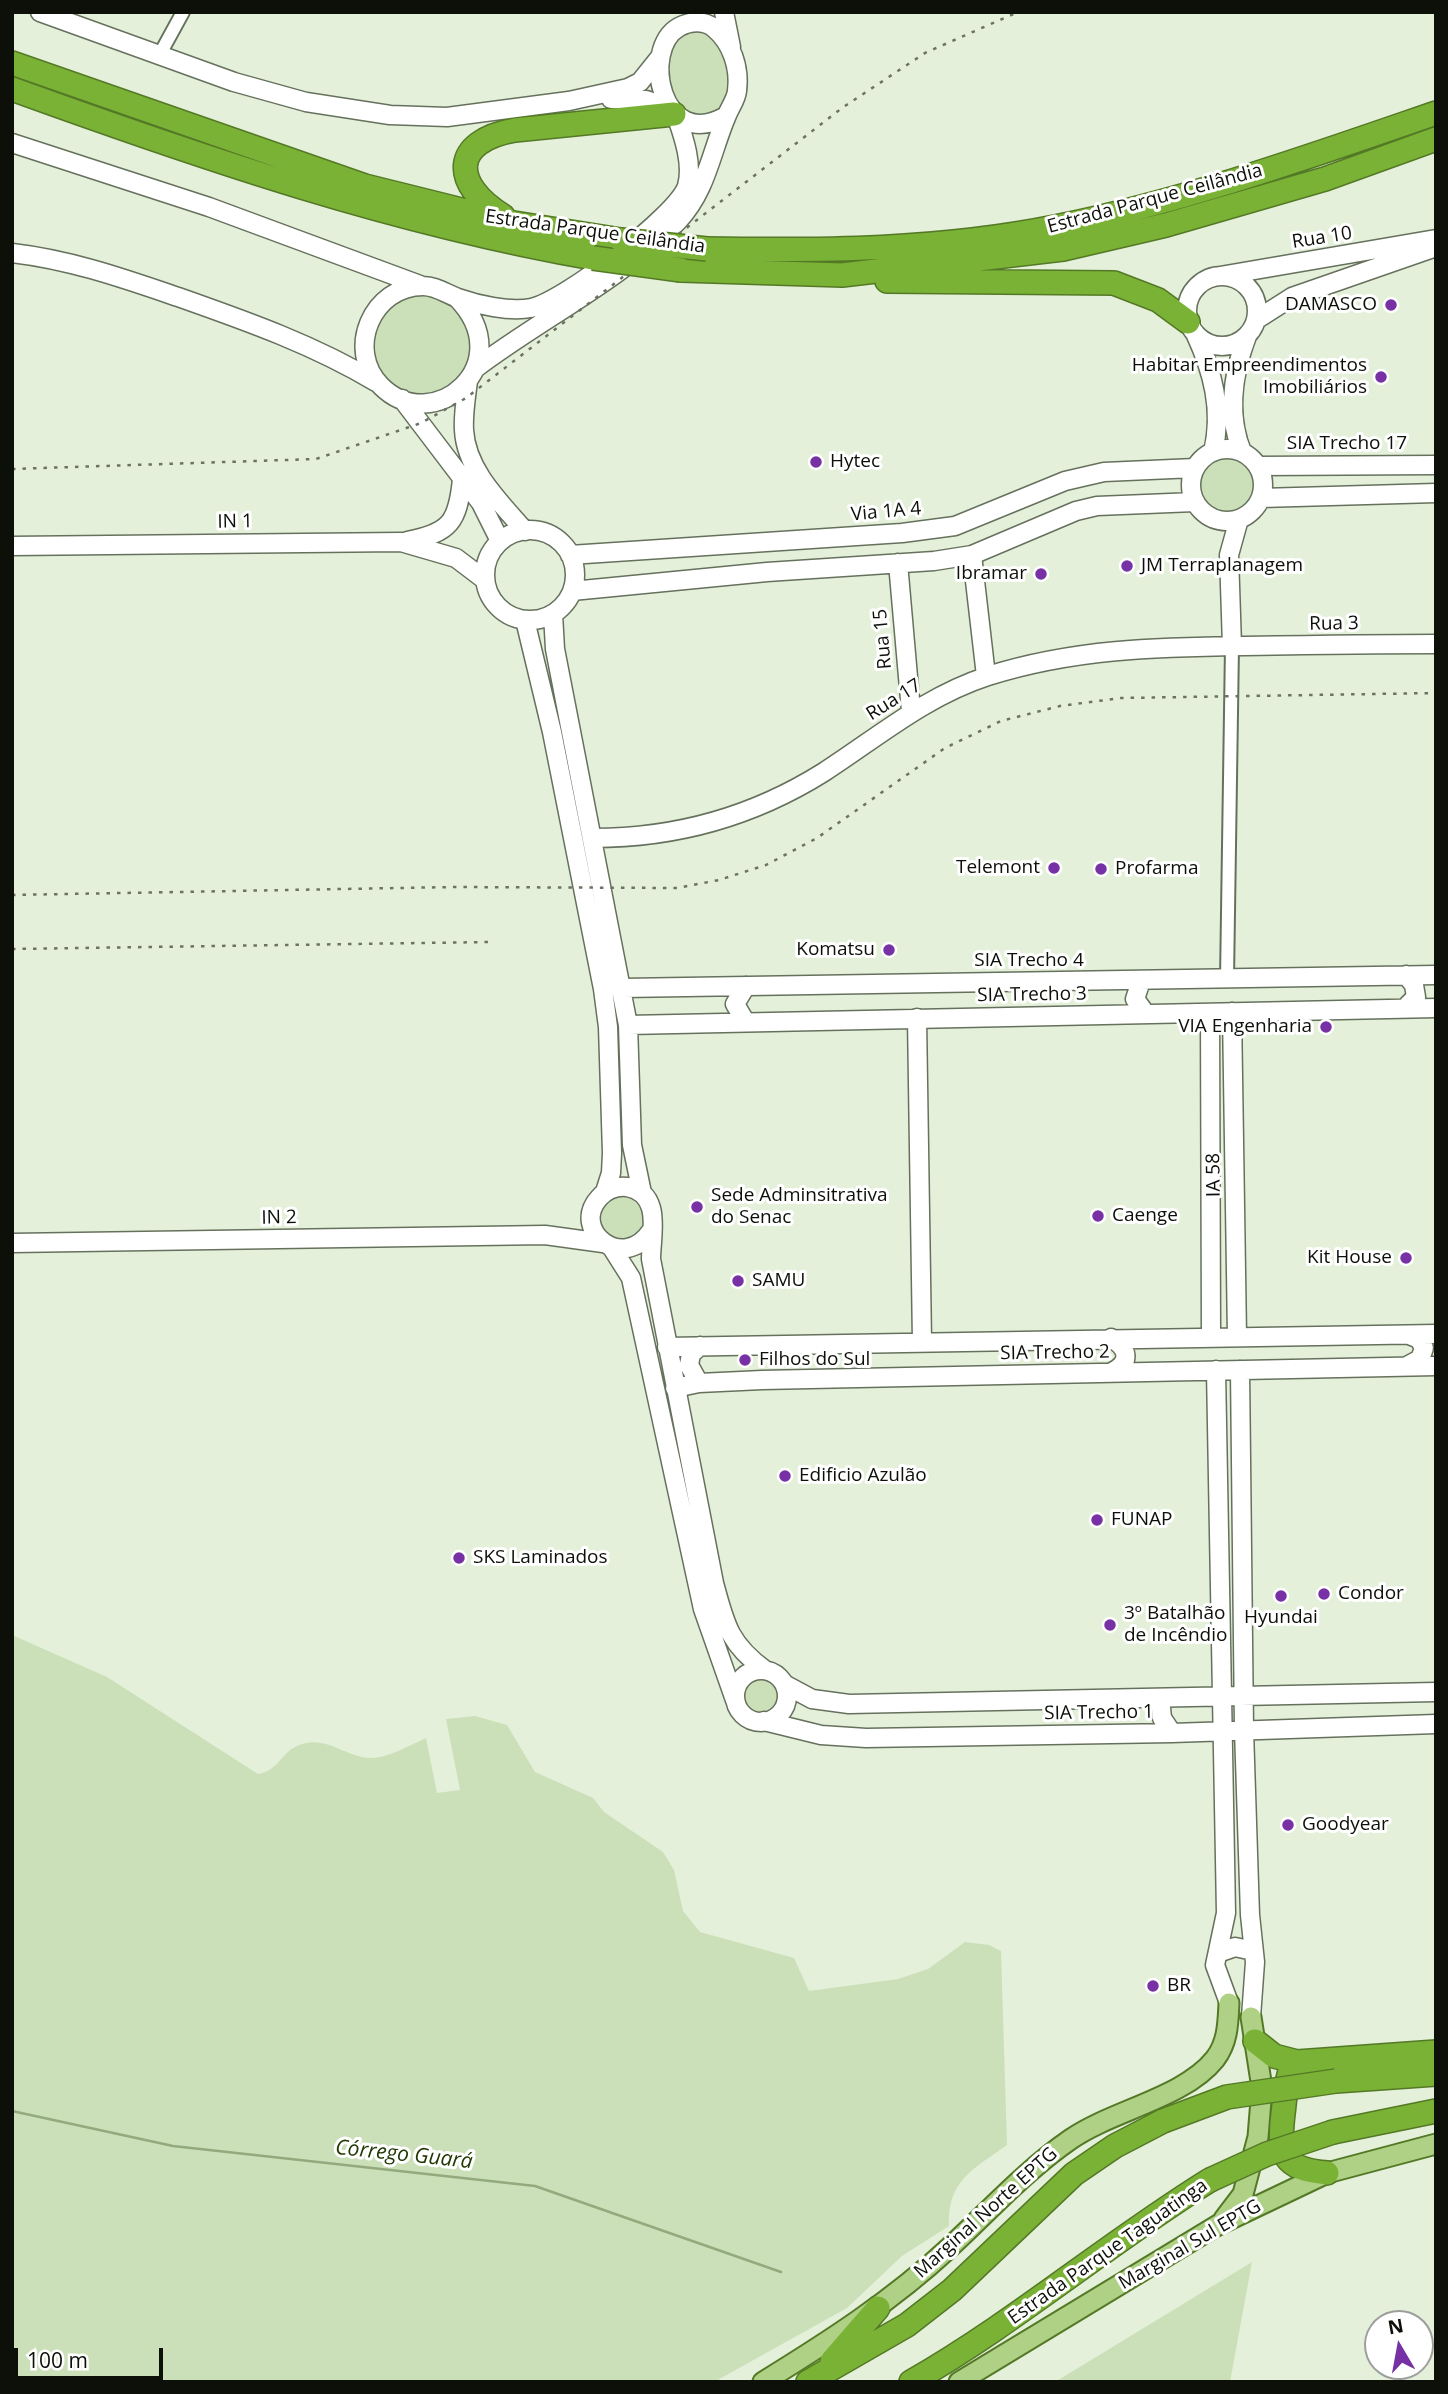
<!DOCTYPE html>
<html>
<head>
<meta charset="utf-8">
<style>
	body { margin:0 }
	#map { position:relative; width:1448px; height:2394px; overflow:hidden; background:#e4f0d9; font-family:"Open Sans",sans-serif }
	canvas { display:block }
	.frame { position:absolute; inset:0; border:14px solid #0c1009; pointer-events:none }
	.north { position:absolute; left:1364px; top:2310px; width:70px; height:70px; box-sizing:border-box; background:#fff; border:2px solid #9e9f9d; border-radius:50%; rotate:350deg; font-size:19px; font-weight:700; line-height:28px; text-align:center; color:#0c1009 }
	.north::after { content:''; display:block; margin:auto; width:24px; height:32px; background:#7731a5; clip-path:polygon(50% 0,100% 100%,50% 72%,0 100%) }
	.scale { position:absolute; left:14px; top:2348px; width:149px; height:32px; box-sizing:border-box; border:4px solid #0c1009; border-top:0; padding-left:9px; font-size:21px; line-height:24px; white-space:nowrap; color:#0c1009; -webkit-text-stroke:5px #fff; paint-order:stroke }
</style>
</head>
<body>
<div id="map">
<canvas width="1448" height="2394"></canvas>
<div class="frame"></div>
<div class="north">N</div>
<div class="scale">100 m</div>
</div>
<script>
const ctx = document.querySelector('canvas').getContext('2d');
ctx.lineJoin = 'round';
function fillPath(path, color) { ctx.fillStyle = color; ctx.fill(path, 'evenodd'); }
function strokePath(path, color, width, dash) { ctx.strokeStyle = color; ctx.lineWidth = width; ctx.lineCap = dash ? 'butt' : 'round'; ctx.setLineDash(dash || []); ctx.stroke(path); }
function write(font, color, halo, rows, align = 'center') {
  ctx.font = font + ' "Open Sans",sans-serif'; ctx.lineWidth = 6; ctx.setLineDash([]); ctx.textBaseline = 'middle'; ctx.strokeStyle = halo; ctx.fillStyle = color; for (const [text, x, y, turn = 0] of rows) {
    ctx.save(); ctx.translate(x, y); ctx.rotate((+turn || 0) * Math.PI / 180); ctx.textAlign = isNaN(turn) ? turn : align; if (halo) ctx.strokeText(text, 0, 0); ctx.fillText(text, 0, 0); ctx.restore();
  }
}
const green = new Path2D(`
	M 691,28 L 713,35 L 729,61 L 732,87 L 718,113 L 708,119 L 680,113 C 666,74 654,57 691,28 Z
	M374 344a49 49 0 1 1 98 0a49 49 0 1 1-98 0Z
	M1196 485a31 31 0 1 1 62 0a31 31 0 1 1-62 0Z
	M599 1217a23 23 0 1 1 46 0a23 23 0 1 1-46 0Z
	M 12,1635 L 107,1677 L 258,1774 C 278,1771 281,1753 297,1746 C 324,1733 345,1757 370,1758 C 389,1758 408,1746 426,1738 L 437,1793 L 460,1790 L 446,1719 L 475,1716 L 507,1725 L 535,1772 L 593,1798 L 604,1812 L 663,1852 L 674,1870 L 683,1911 L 700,1932 L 794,1958 L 809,1991 L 898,1979 L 928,1969 L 965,1942 L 989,1945 L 1001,1951 L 1007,2145 C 974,2169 947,2180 949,2226 L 902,2256 L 847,2308 L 714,2382 L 12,2382 Z
	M742 1696a19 19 0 1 1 38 0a19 19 0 1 1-38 0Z
	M 1252,2262 L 1230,2382 L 1055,2382 Z`);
const stream = new Path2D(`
	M 12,2111 L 173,2146 L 535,2186 L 781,2272`);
const street = new Path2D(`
	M 160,54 L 183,12
	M 1227,979 L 1232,646`);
const secondary = new Path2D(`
	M 40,12 L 234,82 L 306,102 L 390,115 L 447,117 L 569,101 L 628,88 L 640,82 L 660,57
	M 724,12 L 731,47
	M 611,99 L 646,100 L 671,109
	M 12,143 L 209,207 L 420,285
	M 12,253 C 72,260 125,279 181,298 C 249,322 314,345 376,382
	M1187 311a35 35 0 1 1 70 0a35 35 0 1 1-70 0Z
	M 1214,277 L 1436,239
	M 457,298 C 521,364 433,438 381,386 C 345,350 372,286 423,286 C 437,286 446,294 458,298 C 478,305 509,312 531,308 C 562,302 677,216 687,186 C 693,165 684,138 677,118
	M 1256,320 L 1292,297 L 1436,247
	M 1195,333 C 1213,372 1223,410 1213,452
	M 476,368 C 542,318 620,281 678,221 C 707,190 711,152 727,115 C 730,107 736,100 737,91 C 740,68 732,43 714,28 C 704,20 690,21 679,27 C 640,49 661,153 726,116
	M 468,381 C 466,397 463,414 464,430 C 466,470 500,502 525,531
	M 402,399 L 481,503 L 500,541
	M1191 485a36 36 0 1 1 72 0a36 36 0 1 1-72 0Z
	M 1242,452 C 1227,415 1233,373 1247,336
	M 1258,466 L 1436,465
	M 1261,498 L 1436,493
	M485 575a45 45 0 1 1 90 0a45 45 0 1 1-90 0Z
	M 407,541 C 450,533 458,522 462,479
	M 12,546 L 401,542 L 456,558 L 485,580
	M 570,555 L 902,533 L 955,526 L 1065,481 L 1104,472 L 1195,468
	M 972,555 L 986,676
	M 898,563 L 911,711
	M 572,591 L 767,572 L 934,561 L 972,555 L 1076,511 L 1097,506 L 1195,502
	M 553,614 L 555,649 L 628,1025 L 632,1145 L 642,1193
	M 525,620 L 552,732 L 603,989 L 608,1027 L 612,1153 L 611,1173 L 605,1192
	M 1232,646 L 1229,555 L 1239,519
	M 593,838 C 675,838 754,816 824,772 C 878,737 926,696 988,676 C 1073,649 1157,647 1245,646 C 1308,645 1372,644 1436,644
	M 1141,981 L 1135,999 L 1146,1014
	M 623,988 L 1436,975
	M 1405,1008 L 1416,997 L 1414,985 L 1406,975
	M 1232,1012 L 1237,1337
	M 1210,1013 L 1211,1337
	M 917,1018 L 922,1342
	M 745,1021 L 735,1004 L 746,986
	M 628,1025 L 1436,1008
	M 651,1231 C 623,1273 570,1230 599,1198 C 606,1190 616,1186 627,1187 C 663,1193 651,1235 651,1259 L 714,1583 C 725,1624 729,1644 765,1670
	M 12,1243 L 545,1235 L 603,1243
	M 612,1248 L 631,1278 L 703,1609 L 735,1700
	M 1111,1338 C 1128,1348 1132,1362 1112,1372
	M 667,1347 L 1436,1334
	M 1407,1366 L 1420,1359 L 1424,1348 L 1419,1339 L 1409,1335
	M 1216,1370 L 1226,1913 L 1215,1965 L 1229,2003
	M 1240,1370 L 1244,1730 L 1250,1915 L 1255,1962 L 1251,2017
	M 699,1383 L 689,1365 L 691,1354 L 700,1346
	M 675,1388 L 699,1383 L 762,1380 L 1436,1366
	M735 1696a26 26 0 1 1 52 0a26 26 0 1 1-52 0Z
	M 784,1684 L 812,1699 L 849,1704 L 1436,1692
	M 1160,1698 L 1162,1718 L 1172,1733
	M 764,1721 L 821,1735 L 866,1738 L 1172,1733 L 1436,1724
	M 1218,1953 L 1235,1947 L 1253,1951`);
const primary = new Path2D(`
	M 1224,2219 L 1243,2194 L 1258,2137 L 1262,2088 L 1251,2017
	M 763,2382 C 828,2342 892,2301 949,2248 C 989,2211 1026,2170 1071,2139 C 1113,2110 1184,2098 1215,2059 C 1228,2042 1228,2023 1229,2003
	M 959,2382 L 1218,2225 L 1327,2173 L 1436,2144`);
const highway = new Path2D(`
	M 12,63 L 365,186 L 514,223 L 621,240
	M 12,89 C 203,158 393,223 593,258
	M 503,216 C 451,184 451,141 515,130 L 674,114
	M 707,249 C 823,251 940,250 1055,227 C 1185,201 1311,156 1436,113
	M 681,270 L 842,275 L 1063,249 L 1166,225 L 1325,179 L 1436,139
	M 887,281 L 1114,283 L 1158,300 L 1188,322
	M 1255,2041 L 1274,2056 L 1297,2062 L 1436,2052
	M 1291,2069 C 1285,2083 1285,2099 1283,2114 C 1278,2155 1283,2169 1327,2173
	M 1336,2081 L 1436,2074
	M 1333,2132 L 1436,2111
	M 832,2361 L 878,2308
	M 808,2382 L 907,2325 L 952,2290 L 1074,2174 L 1115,2146 L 1163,2121
	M 911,2382 C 1016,2322 1108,2243 1210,2180`);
const rail = new Path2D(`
	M 12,469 L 316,459 L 421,423 L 466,398 L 842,108 L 925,53 L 1018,12
	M 12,895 L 453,887 L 677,888 L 719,880 L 766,865 L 817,838 L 945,748 L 1001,721 L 1060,706 L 1121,698 L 1436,693
	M 12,949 L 490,942`);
const highwayBridge = new Path2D(`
	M 621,240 L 707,249
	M 593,258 L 681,270
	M 1163,2121 L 1227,2097 L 1336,2081
	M 1210,2180 L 1267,2154 L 1333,2132`);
const markers = [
	[1391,305,7,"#7731a5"],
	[1381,377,7,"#7731a5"],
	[816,462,7,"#7731a5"],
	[1127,566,7,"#7731a5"],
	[1041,574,7,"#7731a5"],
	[1054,868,7,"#7731a5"],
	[1101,869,7,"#7731a5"],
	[889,950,7,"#7731a5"],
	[1326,1027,7,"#7731a5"],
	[697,1207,7,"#7731a5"],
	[1098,1216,7,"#7731a5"],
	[1406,1258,7,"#7731a5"],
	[738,1281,7,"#7731a5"],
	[745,1360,7,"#7731a5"],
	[785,1476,7,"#7731a5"],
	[1097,1520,7,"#7731a5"],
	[459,1558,7,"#7731a5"],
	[1324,1594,7,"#7731a5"],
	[1281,1596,7,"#7731a5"],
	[1110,1625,7,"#7731a5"],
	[1288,1825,7,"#7731a5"],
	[1153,1986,7,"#7731a5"]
];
const streetNames = [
	["Estrada Parque Ceilândia",1155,199,-15],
	["Estrada Parque Ceilândia",595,232,8],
	["Rua 10",1322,238,-9],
	["SIA Trecho 17",1347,444],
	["Via 1A 4",886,512,-5],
	["IN 1",235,522,-1],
	["Rua 3",1334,624,-1],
	["Rua 15",883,639,-95],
	["Rua 17",894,700,-32],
	["SIA Trecho 4",1029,961],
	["SIA Trecho 3",1032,995,-1],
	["IA 58",1214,1175,-91],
	["IN 2",279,1218,-1],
	["SIA Trecho 2",1055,1353,-1],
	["SIA Trecho 1",1099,1713,-1],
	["Marginal Norte EPTG",986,2213,-42],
	["Marginal Sul EPTG",1190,2245,-30],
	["Estrada Parque Taguatinga",1108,2252,-35]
];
const poiNames = [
	["DAMASCO",1377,305,"right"],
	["Habitar Empreendimentos",1367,366,"right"],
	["Imobiliários",1367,388,"right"],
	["Hytec",830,462],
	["JM Terraplanagem",1141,566],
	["Ibramar",1027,574,"right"],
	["Telemont",1040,868,"right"],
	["Profarma",1115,869],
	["Komatsu",875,950,"right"],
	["VIA Engenharia",1312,1027,"right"],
	["Sede Adminsitrativa",711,1196],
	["do Senac",711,1218],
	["Caenge",1112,1216],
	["Kit House",1392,1258,"right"],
	["SAMU",752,1281],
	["Filhos do Sul",759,1360],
	["Edificio Azulão",799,1476],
	["FUNAP",1111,1520],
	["SKS Laminados",473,1558],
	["Condor",1338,1594],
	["3º Batalhão",1124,1614],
	["de Incêndio",1124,1636],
	["Hyundai",1281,1618,"center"],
	["Goodyear",1302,1825],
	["BR",1167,1986]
];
const waterNames = [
	["Córrego Guará",404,2155,6]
];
fillPath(green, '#cbe0b9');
strokePath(stream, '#92aa7c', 2.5);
strokePath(street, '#66715d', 16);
strokePath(secondary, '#66715d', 21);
strokePath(primary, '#547926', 23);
strokePath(highway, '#547926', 26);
strokePath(street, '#fff', 12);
strokePath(secondary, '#fff', 18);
strokePath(primary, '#afd186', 19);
strokePath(highway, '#7ab236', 23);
strokePath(rail, '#6c7365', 2.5, [3.5, 7]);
strokePath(highwayBridge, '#547926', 26, []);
strokePath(highwayBridge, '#7ab236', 23);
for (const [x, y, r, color] of markers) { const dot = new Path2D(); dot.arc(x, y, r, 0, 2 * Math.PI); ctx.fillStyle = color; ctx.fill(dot); strokePath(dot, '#fff', 2.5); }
write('19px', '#0c1009', '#fff', streetNames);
write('19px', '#0c1009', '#fff', poiNames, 'left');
write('italic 21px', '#223804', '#fff', waterNames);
</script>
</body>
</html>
